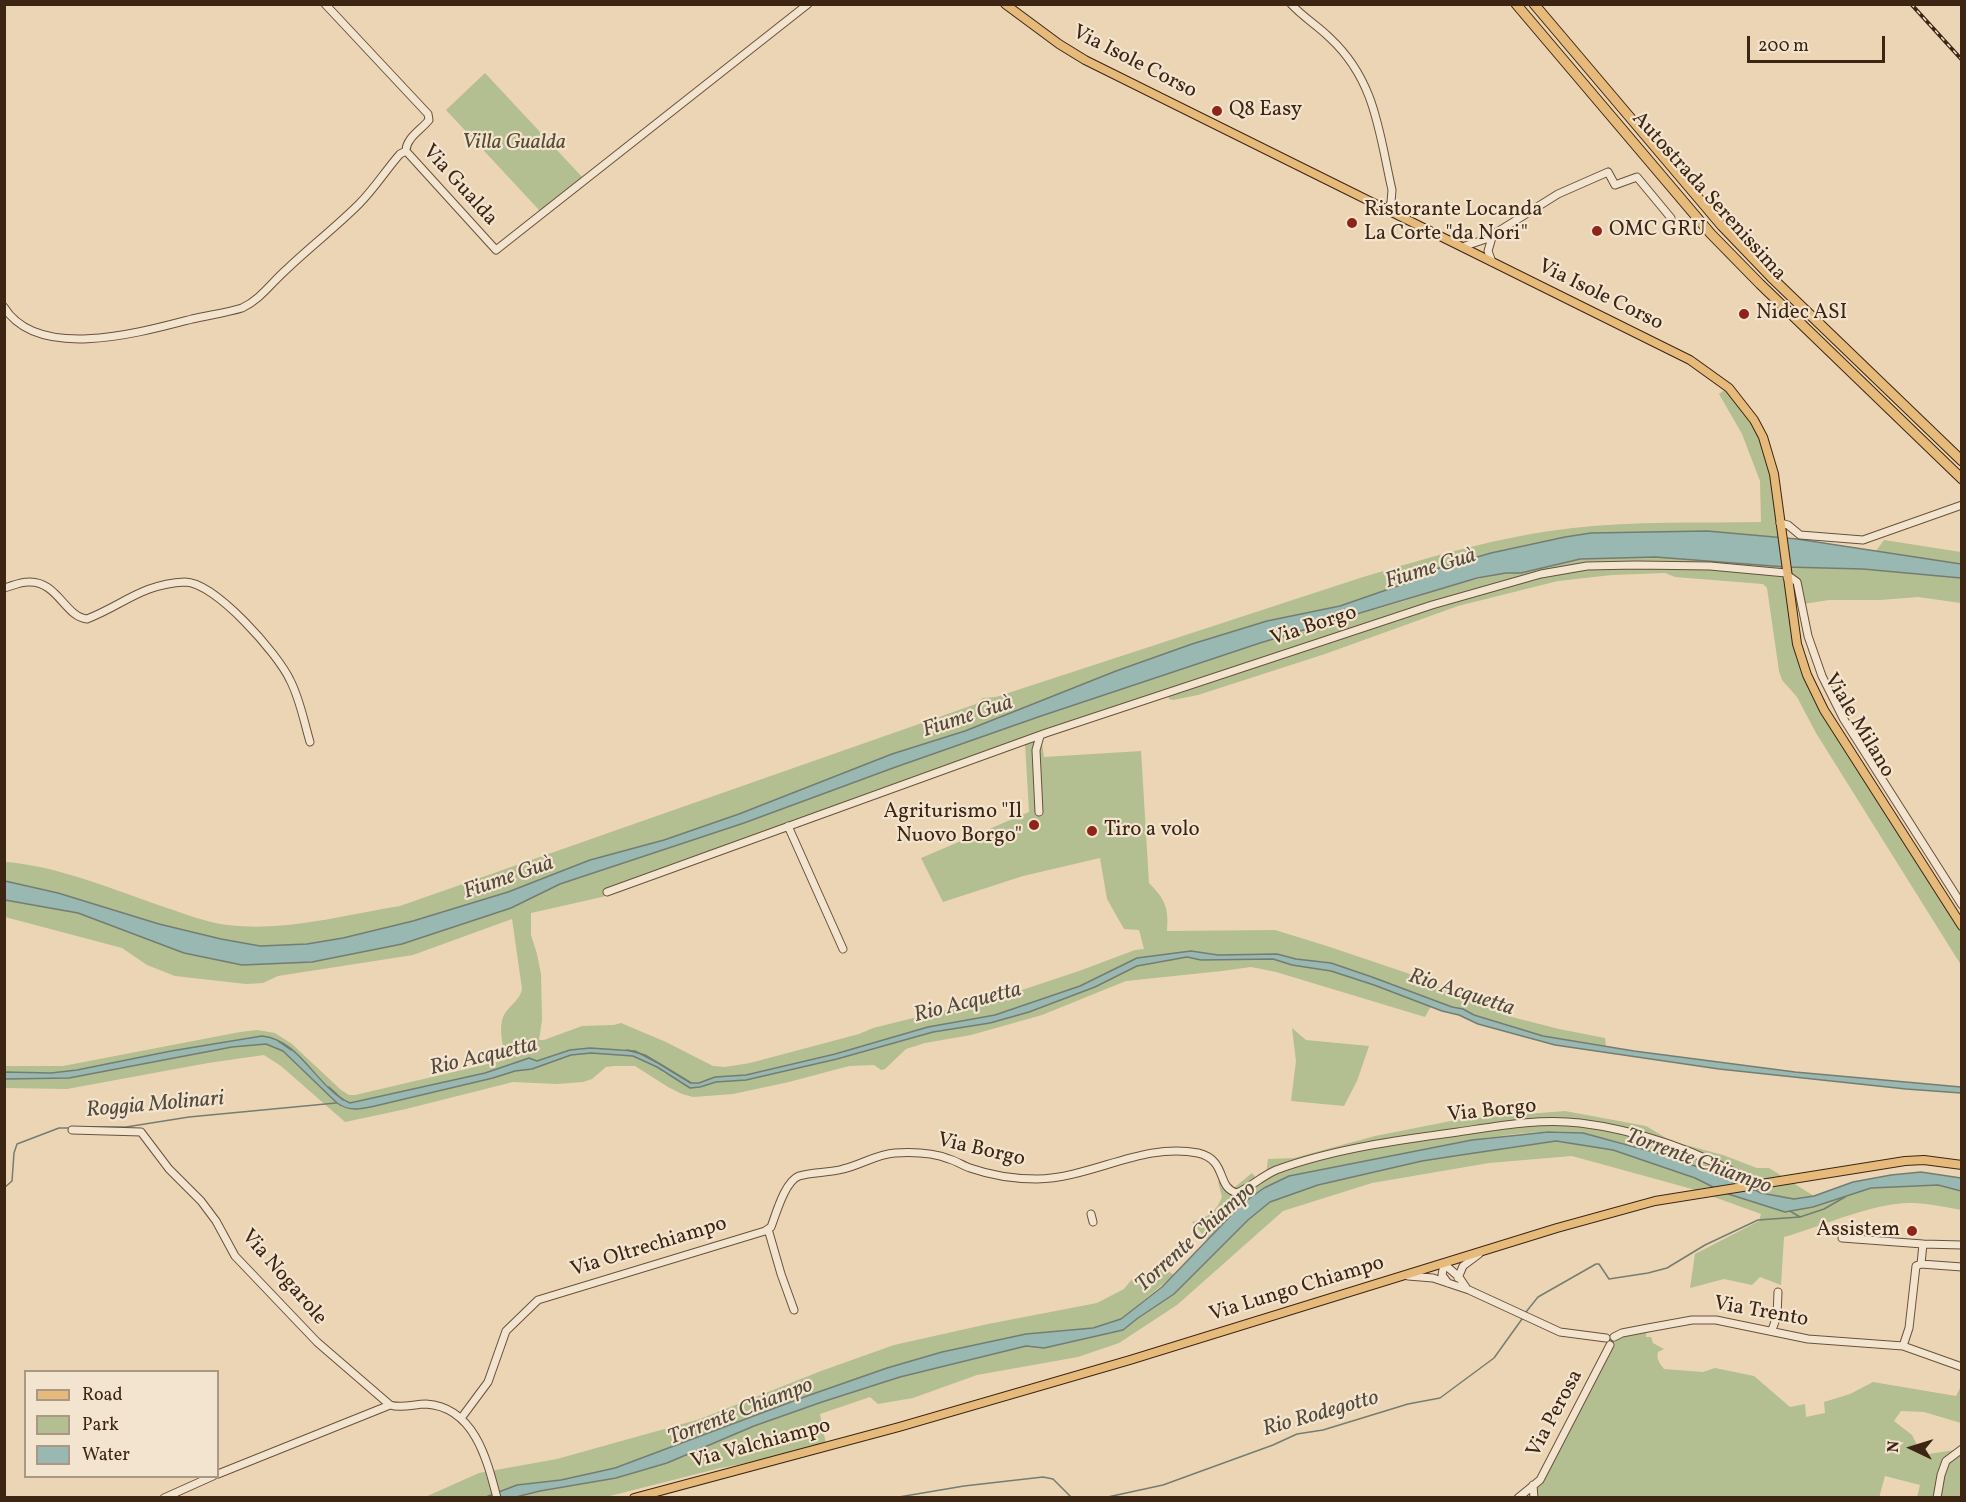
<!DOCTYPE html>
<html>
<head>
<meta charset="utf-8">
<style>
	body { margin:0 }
	#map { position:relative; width:1966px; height:1502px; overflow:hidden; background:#ecd5b5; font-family:Vollkorn,serif }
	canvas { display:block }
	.frame { position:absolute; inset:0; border:6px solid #3d2514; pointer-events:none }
	.legend { position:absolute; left:24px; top:1370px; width:195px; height:108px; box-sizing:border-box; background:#f3e4cf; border:2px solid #aa9884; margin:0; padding:8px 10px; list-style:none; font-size:18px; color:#3d2514 }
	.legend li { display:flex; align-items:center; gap:12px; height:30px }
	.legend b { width:30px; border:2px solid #aa9884 }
	.north { position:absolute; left:1882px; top:1418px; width:60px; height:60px; -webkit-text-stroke:4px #f3e4cf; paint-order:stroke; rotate:274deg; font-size:16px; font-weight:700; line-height:24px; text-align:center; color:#3d2514 }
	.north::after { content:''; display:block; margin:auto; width:21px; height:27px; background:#3d2514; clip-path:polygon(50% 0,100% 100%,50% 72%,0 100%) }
	.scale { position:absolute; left:1747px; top:36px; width:138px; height:27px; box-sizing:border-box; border:3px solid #3d2514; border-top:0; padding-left:8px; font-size:18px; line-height:21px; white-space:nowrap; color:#3d2514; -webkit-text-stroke:4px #f3e4cf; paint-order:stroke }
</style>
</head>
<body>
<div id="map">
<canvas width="1966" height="1502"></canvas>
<div class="frame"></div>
<ul class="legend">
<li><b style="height:8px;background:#e6ba7a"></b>Road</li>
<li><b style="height:16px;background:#b3be91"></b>Park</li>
<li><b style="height:16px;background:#99b8b1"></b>Water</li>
</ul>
<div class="north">N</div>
<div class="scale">200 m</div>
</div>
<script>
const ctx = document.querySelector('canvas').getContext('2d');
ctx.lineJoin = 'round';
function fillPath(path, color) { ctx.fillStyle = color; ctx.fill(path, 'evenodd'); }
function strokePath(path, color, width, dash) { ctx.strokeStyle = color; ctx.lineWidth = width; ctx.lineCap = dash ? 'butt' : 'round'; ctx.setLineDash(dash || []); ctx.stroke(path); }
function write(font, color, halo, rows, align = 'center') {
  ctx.font = font + ' Vollkorn,serif'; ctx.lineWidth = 4.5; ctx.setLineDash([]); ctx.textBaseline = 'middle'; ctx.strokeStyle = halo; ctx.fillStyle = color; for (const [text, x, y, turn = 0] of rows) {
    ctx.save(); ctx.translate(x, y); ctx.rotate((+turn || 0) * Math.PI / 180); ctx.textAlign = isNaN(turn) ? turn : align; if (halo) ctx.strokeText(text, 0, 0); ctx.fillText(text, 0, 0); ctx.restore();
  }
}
const green = new Path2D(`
	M 485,73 L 583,178 L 540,211 L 446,110 Z
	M 1727,388 L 1741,403 L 1769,453 L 1782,537 L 1707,532 L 1591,533 L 1565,537 L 1491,553 L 1439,568 L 1415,580 L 1340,606 L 1267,621 L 1192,644 L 965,731 L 892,754 L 739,814 L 664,840 L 590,860 L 508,892 L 413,921 L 343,938 L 307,944 L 260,946 L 221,939 L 159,924 L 58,893 L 5,881 L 5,862 C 56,865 117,891 167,908 C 186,914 207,923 228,925 C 286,932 343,915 400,906 L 976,704 L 983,698 L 996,697 L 1360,578 C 1430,557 1501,536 1573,528 C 1635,521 1699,523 1761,522 L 1760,481 L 1742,434 L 1719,394 Z
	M 1884,540 L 1961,552 L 1961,564 L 1876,551 Z
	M 1655,557 L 1762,565 L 1863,569 L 1961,578 L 1961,603 L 1918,597 L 1880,600 L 1829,600 L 1791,606 L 1813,688 L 1961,925 L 1961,965 L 1816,733 L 1797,697 L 1782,680 L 1779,671 L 1767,588 L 1763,584 L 1675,577 L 1665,573 L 1612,575 L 1558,581 L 1458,606 L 1325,654 L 1198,695 L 1173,700 L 1169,699 L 1168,692 L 1041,736 L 1044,757 L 1141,751 L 1149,883 C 1165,899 1169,908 1167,931 L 1275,930 L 1327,946 L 1407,973 L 1504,1015 L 1559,1029 L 1605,1038 L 1606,1046 L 1543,1036 L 1474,1015 L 1463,1009 L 1452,1007 L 1331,963 L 1296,959 L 1277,954 L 1218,955 L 1186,952 L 1131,961 L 1103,976 L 1080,986 L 995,1015 L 745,1075 L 715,1077 L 699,1083 L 691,1083 L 660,1064 L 628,1050 L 590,1048 L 570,1050 L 537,1061 L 515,1062 L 485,1073 L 350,1103 L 335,1095 L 287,1047 L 251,1038 L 171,1051 L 89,1068 L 51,1073 L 5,1072 L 4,1066 L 63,1066 L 240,1032 L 257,1030 L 275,1033 L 292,1044 L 341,1090 L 349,1095 L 355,1095 L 505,1060 C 504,1048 499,1032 502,1021 C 504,1008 520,1002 522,989 L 512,919 L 413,955 L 278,976 L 263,983 L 246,984 L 175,976 L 147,965 L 122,948 L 5,917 L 5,900 L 78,913 L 184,953 L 242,965 L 511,908 L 560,884 L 744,823 L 893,768 L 1041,716 L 1260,643 L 1404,601 L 1457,583 L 1506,573 L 1521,573 L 1580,559 ZM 1025,743 L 1029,812 L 921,858 L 943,902 L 1023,876 L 1100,858 L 1107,899 L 1124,929 L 1139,930 L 1144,949 L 1135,950 L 1079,971 L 1010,994 L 873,1028 L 859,1034 L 750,1063 L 725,1067 L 713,1066 L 666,1042 L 621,1023 L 614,1025 L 582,1026 L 544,1040 L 539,1040 L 542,1020 L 541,974 L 537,954 L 531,935 L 531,913 L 602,897 Z
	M 1187,957 L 1201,960 L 1280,960 C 1298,967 1316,967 1334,972 C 1367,981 1398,995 1431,1006 L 1425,1017 L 1276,972 L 1251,967 L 1222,971 L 1126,981 L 1042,1015 L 971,1035 L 925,1043 L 906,1049 L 885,1069 L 881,1070 L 874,1065 L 849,1066 L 789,1082 L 733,1094 L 693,1097 L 682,1094 L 668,1087 L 635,1066 L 614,1066 L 606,1067 L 592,1079 L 583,1082 L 557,1084 L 513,1082 L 406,1109 L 345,1122 L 281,1066 L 264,1055 L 208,1063 L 67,1089 L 5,1088 L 5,1079 L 69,1078 L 232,1047 L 266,1044 L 283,1051 L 337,1103 L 342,1107 L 354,1109 L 375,1106 L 493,1078 L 515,1071 L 532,1069 L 571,1055 L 591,1053 L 633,1056 L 657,1067 L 664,1073 L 700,1087 L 716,1082 L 746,1080 L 837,1059 L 933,1032 L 990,1023 L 1029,1012 L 1095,987 L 1138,966 Z
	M 1292,1028 L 1306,1040 L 1369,1046 L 1357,1081 L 1344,1106 L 1291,1101 L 1296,1061 Z
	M 1565,1111 L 1646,1126 L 1671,1141 L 1723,1155 L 1757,1168 L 1769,1168 L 1814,1196 C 1808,1197 1802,1199 1796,1199 C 1771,1200 1741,1182 1718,1174 C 1674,1159 1631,1143 1586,1134 C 1554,1127 1486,1137 1453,1144 L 1243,1203 L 1208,1241 L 1192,1222 C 1207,1218 1216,1212 1222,1197 L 1218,1182 L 1223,1179 L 1225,1185 L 1235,1187 L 1252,1173 L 1257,1179 L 1266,1174 L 1268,1159 L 1294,1158 L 1375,1136 L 1461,1119 Z
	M 1556,1141 L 1613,1150 L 1695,1178 L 1725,1193 L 1799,1209 L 1813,1207 L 1871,1188 L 1938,1185 L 1961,1191 L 1961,1210 C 1946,1207 1930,1204 1915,1203 C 1876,1201 1823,1226 1784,1237 L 1781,1285 L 1760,1277 L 1752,1285 L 1724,1279 L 1690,1288 L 1695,1254 L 1759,1221 L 1761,1214 L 1692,1189 L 1572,1156 L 1489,1163 L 1372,1183 L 1283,1211 L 1177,1305 L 1119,1343 L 1078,1357 L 977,1375 L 913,1398 L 878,1404 L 870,1397 L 820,1414 L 826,1444 L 764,1460 L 720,1468 L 606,1497 L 516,1498 L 540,1491 L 616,1478 L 667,1463 L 754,1426 L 822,1402 L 900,1377 L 1026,1346 L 1044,1348 L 1123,1330 L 1214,1254 L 1255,1213 L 1270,1202 L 1285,1196 L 1318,1185 L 1422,1161 Z
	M 1163,1268 L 1174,1275 L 1121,1319 L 1093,1328 L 1026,1334 L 942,1352 L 887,1368 L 807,1396 L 614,1468 L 561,1480 L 517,1485 L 483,1497 L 423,1498 L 479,1473 L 557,1459 L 700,1419 L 821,1371 L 894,1345 L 988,1324 L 1097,1303 L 1124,1289 L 1132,1279 L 1144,1278 Z
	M 1647,1328 L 1646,1337 L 1651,1337 L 1653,1343 L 1664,1349 L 1658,1352 C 1656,1359 1660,1364 1664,1369 L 1703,1372 L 1715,1368 L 1754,1376 L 1790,1407 L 1805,1404 L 1806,1417 L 1825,1413 L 1824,1402 L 1850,1394 L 1873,1382 L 1956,1396 L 1961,1386 L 1961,1423 L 1924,1412 L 1901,1411 L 1894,1421 L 1912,1435 L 1922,1455 L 1961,1449 L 1961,1497 L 1917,1497 L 1920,1485 L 1885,1476 L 1879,1498 L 1534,1498 L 1533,1486 L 1608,1350 L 1610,1335 Z`);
const water = new Path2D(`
	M 1707,531 L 1797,539 L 1961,564 L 1961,578 L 1863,569 L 1786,567 L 1655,557 L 1580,559 L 1521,573 L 1506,573 L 1477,578 L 1260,643 L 1041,716 L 893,768 L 744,823 L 560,884 L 511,908 L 402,944 L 312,962 L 242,965 L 184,953 L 78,913 L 5,900 L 5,881 L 58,893 L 159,924 L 221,939 L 260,946 L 307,944 L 343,938 L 413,921 L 508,892 L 590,860 L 664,840 L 739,814 L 892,754 L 965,731 L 1116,671 L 1192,644 L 1267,621 L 1340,606 L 1415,580 L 1439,568 L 1491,553 L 1565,537 L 1591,533 Z
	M 1191,951 L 1218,955 L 1277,954 L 1296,959 L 1331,963 L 1372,977 L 1452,1007 L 1463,1009 L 1474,1015 L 1543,1036 L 1634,1051 L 1795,1072 L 1961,1087 L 1961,1093 L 1906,1089 L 1719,1069 L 1555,1045 L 1478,1024 L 1459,1015 L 1442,1011 L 1374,985 L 1331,971 L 1292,965 L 1273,959 L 1201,960 L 1187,957 L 1137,966 L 1095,987 L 1029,1012 L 990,1023 L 933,1032 L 837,1059 L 746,1080 L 716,1082 L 700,1087 L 690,1088 L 657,1067 L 633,1056 L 591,1053 L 571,1055 L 532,1069 L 515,1071 L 493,1078 L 375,1106 C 362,1109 349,1112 337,1103 L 283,1051 L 266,1044 L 232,1047 L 69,1078 L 5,1079 L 5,1072 L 51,1073 L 77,1070 L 171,1051 L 262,1036 C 301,1040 317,1089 350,1103 L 485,1073 L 529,1058 L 537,1061 L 570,1050 L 590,1048 L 635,1051 L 660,1064 L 691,1083 L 699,1083 L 715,1077 L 746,1075 L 835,1054 L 928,1027 L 995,1015 L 1080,986 L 1137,958 Z
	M 1548,1132 L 1583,1133 L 1657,1153 L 1736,1180 L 1761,1193 L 1794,1199 L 1814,1196 L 1853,1182 L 1891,1175 L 1921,1172 L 1961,1178 L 1961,1191 L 1938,1185 L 1871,1188 L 1813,1207 L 1785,1212 L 1725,1193 L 1695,1178 L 1613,1150 L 1556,1141 L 1461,1155 L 1422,1161 L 1318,1185 L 1270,1202 L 1248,1220 L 1174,1294 L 1138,1318 L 1123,1330 L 1044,1348 L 1026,1346 L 900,1377 L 822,1402 L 754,1426 L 667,1463 L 616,1478 L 540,1491 L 516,1497 L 483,1498 L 517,1485 L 561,1480 L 615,1468 L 807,1396 L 887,1368 L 942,1352 L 1026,1334 L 1093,1328 L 1121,1319 L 1162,1287 L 1243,1203 L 1264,1188 L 1289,1176 L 1472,1140 Z`);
const stream = new Path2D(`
	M 278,1041 L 291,1050
	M 627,1050 L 645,1055 L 691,1083
	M 329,1087 L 343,1100
	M 84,1127 L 126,1127 L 189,1117 L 336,1103
	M 4,1188 L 12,1181 L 14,1153 L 17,1144 L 59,1128 L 70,1128
	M 1790,1211 L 1800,1217
	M 1526,1312 L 1538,1297 L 1596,1264 L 1599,1264 L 1609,1279 L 1648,1273 L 1667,1268 L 1705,1245 L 1758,1220 L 1800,1217 L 1824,1209 L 1845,1197
	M 893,1498 L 964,1486 L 1043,1477 L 1053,1479 L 1072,1498
	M 1103,1498 L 1163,1485 L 1273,1445 L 1297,1434 L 1323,1430 L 1408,1404 L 1440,1398 L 1494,1358 L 1522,1319`);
const minor = new Path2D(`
	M 325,4 L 428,114 L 429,120 C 421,130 406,138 406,151
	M 1291,4 C 1303,17 1318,26 1330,38 C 1376,81 1379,133 1392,190 L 1391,202 L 1388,211
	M 406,151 L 496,250 L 808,4
	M 1462,247 L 1486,239 L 1558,194 L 1608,172 L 1615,185 L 1637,177 L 1671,218
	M 1492,262 L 1488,251 L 1493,234
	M 4,307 C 38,362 142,332 192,319 C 209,315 226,313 242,308 C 261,299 271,283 287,269 C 310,247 336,227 359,204 C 374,189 386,170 400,154 L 406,151
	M 1780,523 L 1788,525 L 1800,535 L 1863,540 L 1962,505
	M 1787,577 L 1790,577 L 1797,582 L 1808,636 L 1822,676 L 1843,718 L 1962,905
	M 4,588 C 12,586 20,582 28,582 C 57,580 65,617 87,619 C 123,605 142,584 185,582 C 215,582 278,654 290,680 C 300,699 304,722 310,742
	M 1039,812 L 1036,750 L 1040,736
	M 788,826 L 843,949
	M 607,892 L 1046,733 L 1432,605 L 1541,574 L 1587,566 L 1636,565 L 1710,566 L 1786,573
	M 72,1130 L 141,1132 L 169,1169 L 201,1201 L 216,1221 L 235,1256 L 317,1342 L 390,1405 C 402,1409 414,1404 426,1404 C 474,1407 487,1459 497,1498
	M 1091,1214 L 1093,1222
	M 768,1229 L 781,1274 L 794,1310
	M 1842,1238 L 1923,1244 L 1921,1264
	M 1923,1244 L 1962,1245
	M 1408,1276 L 1433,1278 L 1469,1290 L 1560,1332 L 1606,1338
	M 1458,1278 L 1463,1266 L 1479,1254
	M 1448,1283 L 1442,1275 L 1444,1264 L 1459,1277 L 1467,1289
	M 1772,1330 L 1777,1316 L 1778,1292
	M 1614,1337 L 1622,1333 L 1648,1328 L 1692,1320 L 1716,1320 L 1808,1339 L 1903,1346 L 1962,1367
	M 1903,1346 L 1909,1328 L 1916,1266 L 1921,1264 L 1962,1267
	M 462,1417 L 488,1382 L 506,1331 L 538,1300 L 765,1231 L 771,1227 C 776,1214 785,1181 799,1176 C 812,1172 829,1173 843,1169 C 861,1165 877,1154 895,1153 C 912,1152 934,1153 949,1159 C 957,1161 963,1166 970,1168 C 990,1175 1016,1179 1037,1179 C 1092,1178 1143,1142 1198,1153 C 1228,1160 1216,1188 1237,1193 C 1251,1187 1262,1176 1276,1170 C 1333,1149 1398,1140 1458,1132 C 1498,1126 1540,1118 1580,1123 C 1638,1130 1701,1152 1751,1182 L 1753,1185
	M 218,1474 L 390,1405
	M 1533,1485 L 1534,1498
	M 164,1498 L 213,1476
	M 1518,1498 L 1540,1480 L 1610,1345
	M 1937,1498 L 1941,1475 L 1946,1461 L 1962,1449`);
const major = new Path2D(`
	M 1005,4 L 1059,44 L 1085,60 L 1690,360 L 1729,388 L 1754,420 L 1763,437 L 1774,474 L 1797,644 L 1807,675 L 1824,710 L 1962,926
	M 634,1498 L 899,1427 L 1130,1360 L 1557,1228 L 1655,1201 L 1905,1161 L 1924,1160 L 1962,1165`);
const highway = new Path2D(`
	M 1516,4 L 1711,234 L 1760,284 L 1962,479
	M 1534,4 L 1722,226 L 1771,277 L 1962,461`);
const rail = new Path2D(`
	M 1911,4 L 1962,60`);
const markers = [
	[1217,111,6,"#8f2418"],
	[1352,223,6,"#8f2418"],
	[1597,231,6,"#8f2418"],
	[1744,314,6,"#8f2418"],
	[1034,825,6,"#8f2418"],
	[1092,831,6,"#8f2418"],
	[1912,1231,6,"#8f2418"]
];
const streetNames = [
	["Via Isole Corso",1134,63,27],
	["Via Gualda",459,186,48],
	["Autostrada Serenissima",1708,197,48],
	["Via Isole Corso",1600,296,26],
	["Via Borgo",1314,627,-18],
	["Viale Milano",1858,726,59],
	["Via Borgo",1492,1112,-6],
	["Via Borgo",981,1151,13],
	["Via Oltrechiampo",649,1248,-17],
	["Via Nogarole",283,1278,49],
	["Via Lungo Chiampo",1297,1290,-17],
	["Via Trento",1761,1313,10],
	["Via Perosa",1556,1414,-62],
	["Via Valchiampo",761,1445,-15]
];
const poiNames = [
	["Q8 Easy",1229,111],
	["Ristorante Locanda",1364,211],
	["La Corte \"da Nori\"",1364,235],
	["OMC GRU",1609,231],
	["Nidec ASI",1756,314],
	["Agriturismo \"Il",1022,813,"right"],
	["Nuovo Borgo\"",1022,837,"right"],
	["Tiro a volo",1104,831],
	["Assistem",1900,1231,"right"]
];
const parkNames = [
	["Villa Gualda",514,144]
];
const waterNames = [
	["Fiume Guà",1431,570,-17],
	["Fiume Guà",968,718,-18],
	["Fiume Guà",509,879,-19],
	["Rio Acquetta",1461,994,18],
	["Rio Acquetta",968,1004,-14],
	["Rio Acquetta",484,1058,-13],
	["Roggia Molinari",155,1106,-5],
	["Torrente Chiampo",1698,1163,20],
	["Torrente Chiampo",1197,1238,-42],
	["Torrente Chiampo",741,1413,-21],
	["Rio Rodegotto",1321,1415,-16]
];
fillPath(green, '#b3be91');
fillPath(water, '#99b8b1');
strokePath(water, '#747d72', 1.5);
strokePath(stream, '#747d72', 1.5);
strokePath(minor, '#69513c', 9);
strokePath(major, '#3d2514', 10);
strokePath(highway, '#3d2514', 11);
strokePath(minor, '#f3e4cf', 7);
strokePath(major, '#e6ba7a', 8);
strokePath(highway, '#e6ba7a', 9);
strokePath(rail, '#3d2514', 4);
strokePath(rail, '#f3e4cf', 1.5, [4.5]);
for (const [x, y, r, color] of markers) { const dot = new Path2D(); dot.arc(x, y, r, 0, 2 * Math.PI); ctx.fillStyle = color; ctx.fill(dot); strokePath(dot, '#f3e4cf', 2); }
write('21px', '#3d2514', '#f3e4cf', streetNames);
write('21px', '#3d2514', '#f3e4cf', poiNames, 'left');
write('italic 21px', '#5a4b33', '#f3e4cf', parkNames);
write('italic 22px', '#544a3b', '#f3e4cf', waterNames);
</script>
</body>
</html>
